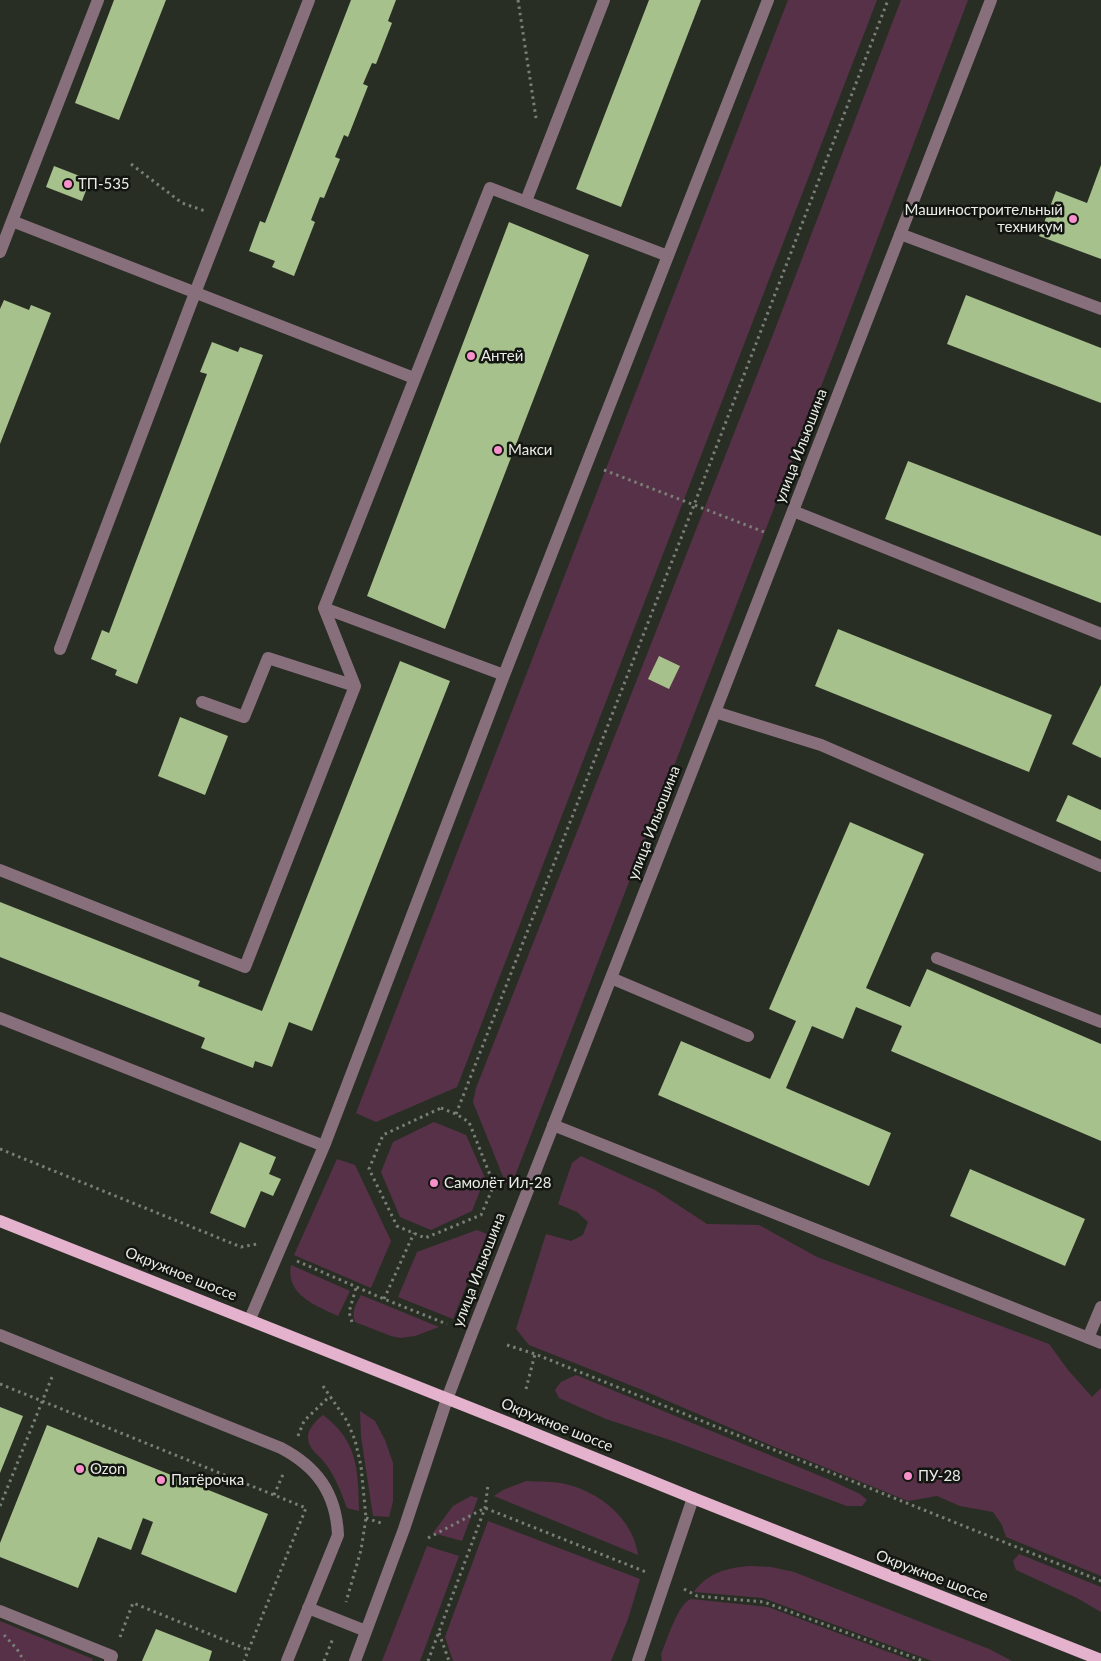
<!DOCTYPE html>
<html>
<head>
<meta charset="utf-8">
<style>
	body { margin:0 }
	canvas { display:block; background:#292e25 }
</style>
</head>
<body>
<canvas width="1101" height="1661"></canvas>
<script>
const ctx = document.querySelector('canvas').getContext('2d');
ctx.lineJoin = 'round';
function fillPath(path, color) { ctx.fillStyle = color; ctx.fill(path, 'evenodd'); }
function strokePath(path, color, width, dash) { ctx.strokeStyle = color; ctx.lineWidth = width; ctx.lineCap = dash ? 'butt' : 'round'; ctx.setLineDash(dash || []); ctx.stroke(path); }
function write(font, color, halo, rows, align = 'center') {
  ctx.font = font + ' Lato,sans-serif'; ctx.lineWidth = 5; ctx.setLineDash([]); ctx.textBaseline = 'middle'; ctx.strokeStyle = halo; ctx.fillStyle = color; for (const [text, x, y, turn = 0] of rows) {
    ctx.save(); ctx.translate(x, y); ctx.rotate((+turn || 0) * Math.PI / 180); ctx.textAlign = isNaN(turn) ? turn : align; if (halo) ctx.strokeText(text, 0, 0); ctx.fillText(text, 0, 0); ctx.restore();
  }
}
const green = new Path2D(`
	M 788,0 L 877,0 L 457,1087 L 376,1122 L 356,1113 Z
	M 901,0 L 968,0 L 836,348 L 513,1181 L 510,1184 L 506,1184 L 473,1102 L 476,1088 L 774,332 Z
	M 434,1122 L 466,1135 L 485,1178 L 472,1211 L 431,1230 L 400,1217 L 381,1172 L 393,1142 Z
	M 581,1156 L 655,1190 L 707,1224 L 759,1225 L 817,1257 L 1049,1344 L 1068,1370 L 1092,1397 L 1101,1388 L 1101,1576 L 1006,1537 L 1002,1525 L 993,1512 L 960,1506 L 937,1496 L 908,1501 L 770,1445 L 640,1389 L 529,1345 L 516,1329 L 546,1234 L 571,1241 L 583,1235 L 588,1222 L 577,1212 L 558,1204 L 572,1163 Z
	M 337,1159 L 355,1165 L 391,1241 L 371,1288 L 294,1255 Z
	M 477,1230 L 487,1234 L 453,1319 L 398,1297 L 417,1252 Z
	M 291,1265 L 350,1291 L 338,1316 C 317,1306 285,1295 291,1265 Z
	M 361,1295 L 439,1327 L 415,1336 L 400,1338 L 391,1336 L 355,1322 C 351,1312 356,1304 361,1295 Z
	M 576,1375 L 830,1480 L 860,1494 L 867,1500 L 862,1506 L 847,1506 L 673,1441 L 606,1419 L 559,1398 L 555,1390 L 561,1382 Z
	M 360,1411 L 375,1421 L 385,1440 L 393,1463 L 393,1501 L 389,1517 L 373,1516 L 361,1436 Z
	M 323,1415 C 358,1441 358,1470 359,1511 L 347,1508 C 341,1492 335,1475 324,1462 C 318,1454 308,1449 308,1437 C 308,1428 317,1420 323,1415 Z
	M 526,1481 C 539,1482 553,1481 565,1484 C 599,1491 634,1520 638,1555 L 494,1496 L 503,1490 Z
	M 471,1496 L 478,1498 L 462,1541 L 433,1533 L 453,1506 Z
	M 488,1521 L 640,1579 L 628,1619 L 611,1661 L 453,1661 L 445,1637 Z
	M 427,1546 L 459,1556 L 420,1661 L 382,1661 Z
	M 1019,1554 L 1101,1587 L 1101,1612 L 1077,1598 L 1016,1570 L 1013,1561 Z
	M 751,1566 L 771,1567 L 794,1572 L 989,1649 L 1012,1661 L 932,1661 L 763,1598 L 694,1592 C 707,1573 729,1567 751,1566 Z
	M 691,1599 L 768,1607 L 913,1661 L 662,1661 L 661,1654 C 667,1641 678,1603 691,1599 Z
	M 0,1621 L 93,1659 L 92,1661 L 0,1661 Z`);
const building = new Path2D(`
	M 114,0 L 166,0 L 119,120 L 75,103 Z
	M 351,0 L 396,0 L 388,21 L 392,23 L 376,64 L 372,63 L 363,84 L 368,86 L 348,137 L 344,135 L 335,157 L 340,159 L 324,198 L 320,197 L 311,220 L 315,222 L 294,276 L 272,267 L 275,261 L 249,251 L 260,221 L 265,223 Z
	M 649,0 L 701,0 L 621,207 L 576,189 Z
	M 1101,165 L 1101,259 L 1039,236 L 1056,191 L 1087,203 Z
	M 54,166 L 90,180 L 82,201 L 46,187 Z
	M 509,222 L 589,255 L 445,629 L 367,596 Z
	M 966,295 L 1101,348 L 1101,403 L 947,344 Z
	M 4,300 L 29,310 L 31,305 L 51,313 L 0,444 L 0,309 Z
	M 212,342 L 238,352 L 240,347 L 263,355 L 137,684 L 115,675 L 117,670 L 91,659 L 102,630 L 109,633 L 133,569 L 207,374 L 200,372 Z
	M 908,461 L 1101,536 L 1101,603 L 885,519 Z
	M 838,629 L 1052,715 L 1029,772 L 815,686 Z
	M 659,656 L 680,666 L 669,689 L 648,679 Z
	M 400,661 L 450,681 L 312,1031 L 289,1022 L 272,1067 L 255,1061 L 253,1068 L 201,1048 L 205,1038 L 0,957 L 0,902 L 200,981 L 198,986 L 262,1011 Z
	M 1101,685 L 1101,758 L 1072,744 Z
	M 180,717 L 228,736 L 205,795 L 158,776 Z
	M 1068,795 L 1101,810 L 1101,841 L 1056,821 Z
	M 850,822 L 924,854 L 866,988 L 910,1007 L 927,969 L 1101,1044 L 1101,1141 L 891,1051 L 902,1026 L 856,1007 L 843,1039 L 812,1026 L 786,1088 L 891,1133 L 869,1186 L 658,1095 L 681,1041 L 770,1079 L 796,1021 L 769,1009 Z
	M 240,1142 L 276,1157 L 269,1174 L 281,1179 L 273,1196 L 261,1191 L 245,1228 L 210,1213 Z
	M 970,1169 L 1085,1219 L 1065,1266 L 950,1216 Z
	M 0,1407 L 23,1416 L 0,1473 Z
	M 47,1425 L 268,1514 L 236,1593 L 141,1554 L 153,1522 L 143,1518 L 131,1550 L 98,1537 L 78,1588 L 0,1557 L 0,1543 Z
	M 156,1629 L 212,1651 L 209,1661 L 142,1661 Z`);
const path = new Path2D(`
	M 518,0 L 536,118
	M 131,164 L 182,203 L 205,211
	M 604,470 L 764,532
	M 441,1108 L 456,1114 L 469,1122 L 494,1185 L 481,1215 L 425,1238 L 397,1226 L 369,1169 L 383,1135 Z
	M 456,1114 L 694,505 L 888,0
	M 0,1149 L 241,1247 L 257,1244 L 259,1245
	M 297,1261 L 384,1299 L 447,1324
	M 384,1299 L 414,1233
	M 352,1322 L 349,1312 L 356,1288
	M 507,1345 L 535,1354 L 1101,1581
	M 0,1384 L 306,1508 L 244,1661
	M 323,1386 L 347,1421 L 355,1440 L 361,1466 L 366,1518 L 361,1550 L 346,1602
	M 526,1389 L 535,1354
	M 298,1436 L 304,1421 L 330,1396
	M 274,1495 L 284,1472
	M 0,1506 L 52,1377
	M 366,1518 L 384,1524
	M 428,1538 L 485,1508 L 646,1572
	M 684,1589 L 697,1596 L 764,1602 L 923,1661
	M 439,1633 L 449,1661
	M 4,1635 L 17,1649 L 24,1661
	M 120,1637 L 133,1603 L 249,1650
	M 324,1661 L 333,1638
	M 428,1661 L 485,1508 L 488,1485`);
const minor = new Path2D(`
	M 526,201 L 604,0
	M 12,221 L 98,0
	M 900,234 L 1101,309
	M 0,252 L 12,221 L 414,378
	M 793,511 L 1101,634
	M 324,608 L 504,675
	M 60,649 L 195,293 L 309,0
	M 202,702 L 244,717 L 268,658 L 355,686
	M 715,712 L 821,745 L 1101,866
	M 0,870 L 245,967 L 355,686 L 324,608 L 490,188 L 668,256
	M 937,958 L 1101,1022
	M 611,978 L 748,1036
	M 0,1018 L 324,1146
	M 553,1125 L 1101,1343
	M 250,1319 L 324,1146 L 504,675 L 768,0
	M 0,1335 L 281,1448 C 317,1467 336,1493 338,1535 L 287,1661
	M 1088,1338 L 1101,1307
	M 308,1608 L 366,1631
	M 0,1611 L 112,1656 L 110,1661
	M 355,1661 L 404,1529 L 447,1399 L 472,1333 L 715,712 L 991,0
	M 638,1661 L 693,1498`);
const major = new Path2D(`
	M 0,1221 L 511,1424 L 693,1498 L 1101,1660`);
const markers = [
	[68,184,5,"#f890cc"],
	[1073,219,5,"#f890cc"],
	[471,356,5,"#f890cc"],
	[498,450,5,"#f890cc"],
	[434,1183,5,"#f890cc"],
	[80,1469,5,"#f890cc"],
	[908,1476,5,"#f890cc"],
	[161,1480,5,"#f890cc"]
];
const poiNames = [
	["ТП-535",78,184],
	["Машиностроительный",1063,210,"right"],
	["техникум",1063,227,"right"],
	["Антей",481,356],
	["Макси",508,450],
	["Самолёт Ил-28",444,1183],
	["Ozon",90,1469],
	["ПУ-28",918,1476],
	["Пятёрочка",171,1480]
];
const streetNames = [
	["улица Ильюшина",801,446,-69],
	["улица Ильюшина",654,823,-69],
	["улица Ильюшина",479,1270,-69],
	["Окружное шоссе",181,1274,22],
	["Окружное шоссе",557,1425,22],
	["Окружное шоссе",932,1576,21]
];
fillPath(green, '#573147');
fillPath(building, '#a6c18c');
strokePath(path, '#797e76', 3, [2.5, 4]);
strokePath(minor, '#886f7c', 12);
strokePath(major, '#e4b2cd', 12);
for (const [x, y, r, color] of markers) { const dot = new Path2D(); dot.arc(x, y, r, 0, 2 * Math.PI); ctx.fillStyle = color; ctx.fill(dot); strokePath(dot, '#131511', 2); }
write('15px', '#e9ece6', '#131511', poiNames, 'left');
write('15px', '#e9ece6', '#131511', streetNames);
</script>
</body>
</html>
